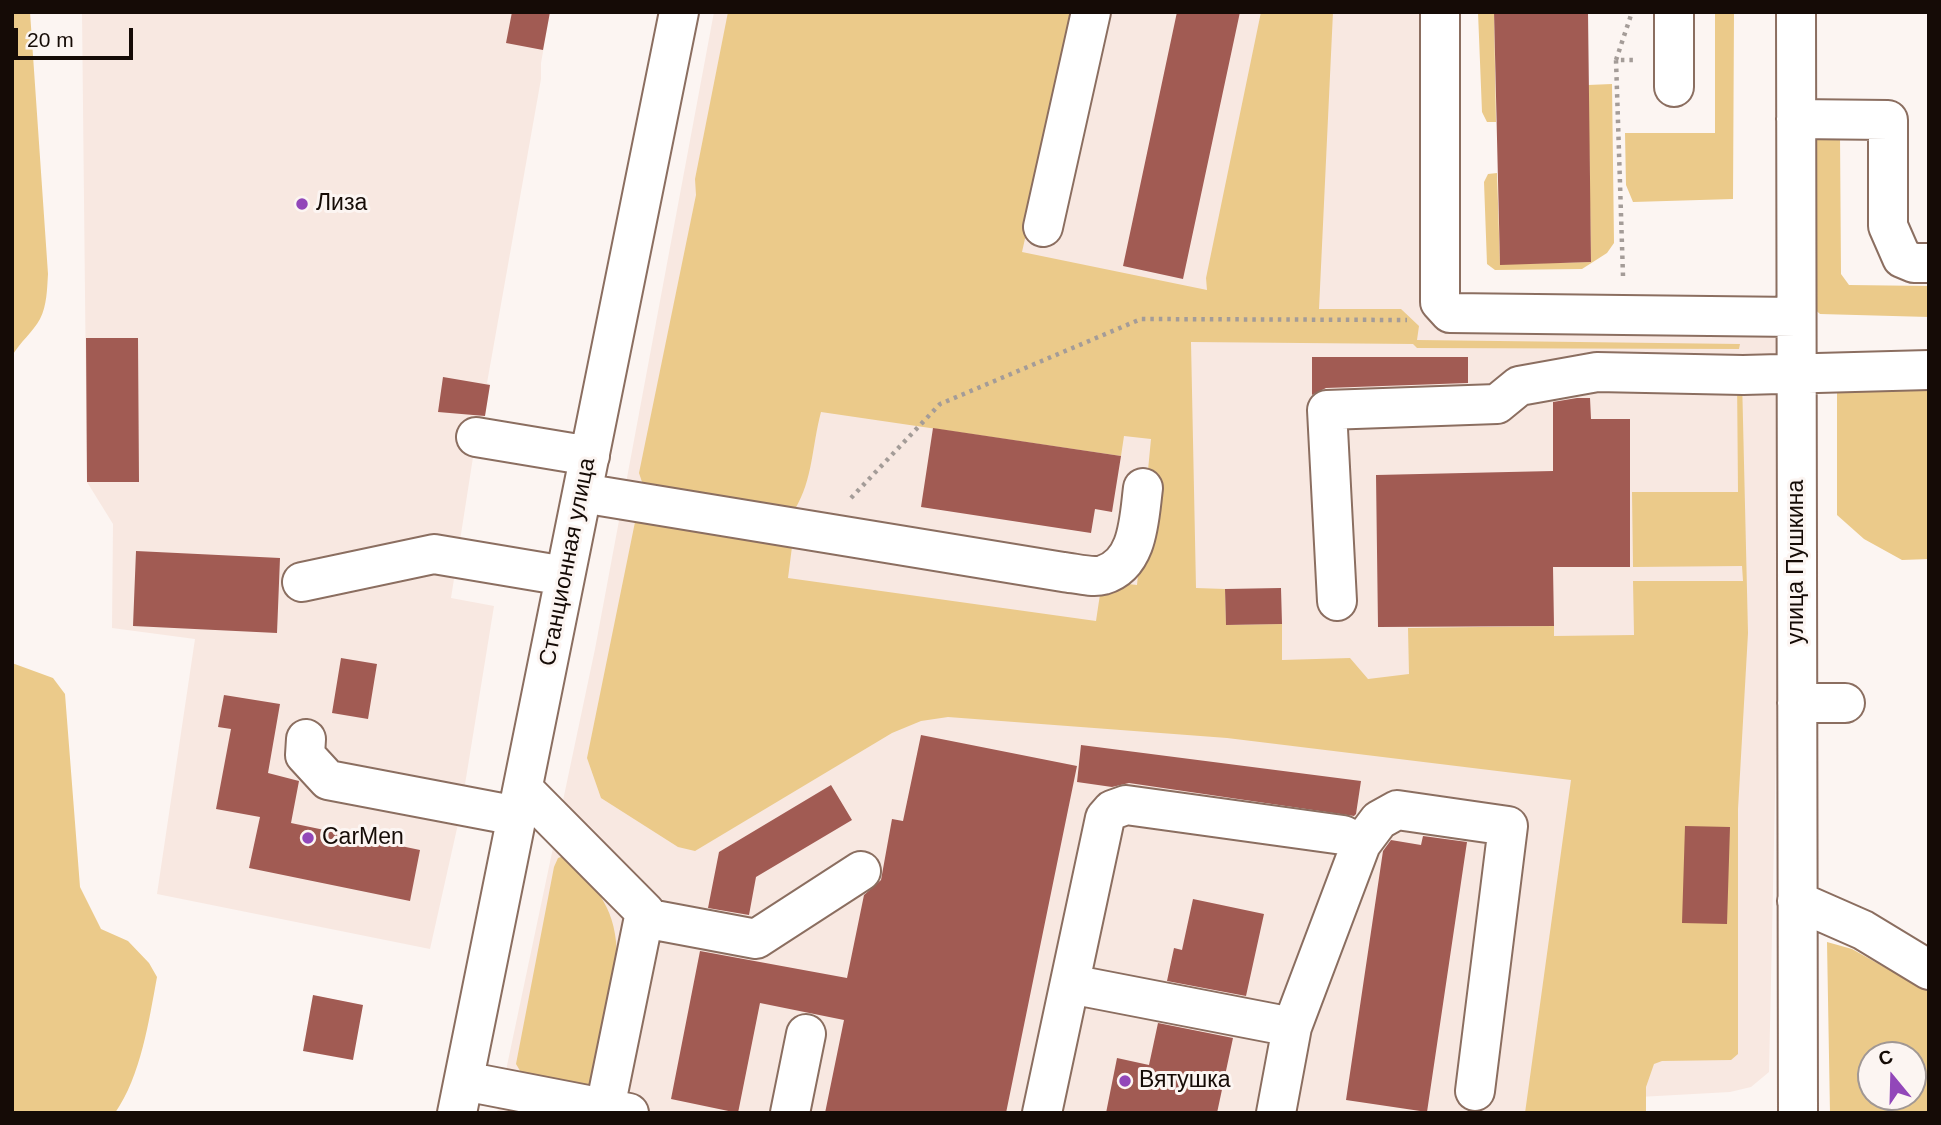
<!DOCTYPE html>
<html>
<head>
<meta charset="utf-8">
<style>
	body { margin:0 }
	#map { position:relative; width:1941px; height:1125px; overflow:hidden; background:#fcf5f2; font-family:Helvetica,sans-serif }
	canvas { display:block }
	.frame { position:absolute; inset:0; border:14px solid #150b06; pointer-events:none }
	.north { position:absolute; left:1857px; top:1041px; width:70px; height:70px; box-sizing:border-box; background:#fcf5f2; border:2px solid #a09794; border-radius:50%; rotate:341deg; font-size:19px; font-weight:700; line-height:28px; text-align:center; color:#150b06 }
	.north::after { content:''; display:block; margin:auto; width:24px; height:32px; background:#9247b9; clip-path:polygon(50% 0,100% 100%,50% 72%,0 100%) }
	.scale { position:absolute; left:14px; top:28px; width:119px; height:32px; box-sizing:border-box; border:4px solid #150b06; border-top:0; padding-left:9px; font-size:21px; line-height:24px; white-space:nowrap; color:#150b06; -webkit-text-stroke:5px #fcf5f2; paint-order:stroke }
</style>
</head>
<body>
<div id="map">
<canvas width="1941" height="1125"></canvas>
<div class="frame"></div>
<div class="north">С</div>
<div class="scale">20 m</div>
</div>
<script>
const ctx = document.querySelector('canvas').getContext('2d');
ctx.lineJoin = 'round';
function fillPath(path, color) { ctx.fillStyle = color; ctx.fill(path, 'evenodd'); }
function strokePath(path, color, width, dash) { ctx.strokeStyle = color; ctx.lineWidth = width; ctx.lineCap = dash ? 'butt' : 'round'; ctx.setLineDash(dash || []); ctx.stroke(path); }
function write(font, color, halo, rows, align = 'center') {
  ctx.font = font + ' Helvetica,sans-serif'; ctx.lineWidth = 6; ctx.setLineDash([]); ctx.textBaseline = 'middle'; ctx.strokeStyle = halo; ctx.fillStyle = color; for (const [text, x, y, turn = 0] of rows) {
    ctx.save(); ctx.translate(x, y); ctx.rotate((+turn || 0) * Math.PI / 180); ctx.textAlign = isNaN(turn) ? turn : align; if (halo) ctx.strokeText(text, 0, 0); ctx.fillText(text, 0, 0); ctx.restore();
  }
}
const built = new Path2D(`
	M 82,12 L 550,12 L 541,63 L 541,79 L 487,383 L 490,384 L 484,419 L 479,419 L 451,598 L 494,606 L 460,815 L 430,949 L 157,894 L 195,639 L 112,628 L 113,524 L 87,482 Z
	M 714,12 L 1425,12 L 1424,302 L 1785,334 L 1769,1072 L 1751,1087 L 1730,1092 L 1639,1097 L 1632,1113 L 497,1113 L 595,649 Z`);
const green = new Path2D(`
	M 12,12 L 30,12 L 48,274 C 47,289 47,305 40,319 C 33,332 20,342 12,356 Z
	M 728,12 L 1076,12 L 1022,252 L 1207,290 L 1206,278 L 1261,12 L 1333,12 L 1319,309 L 1401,309 L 1419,326 L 1417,340 L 1740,344 L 1739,349 L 1417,348 L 1413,344 L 1191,342 L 1196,588 L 1225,589 L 1226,625 L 1282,624 L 1282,660 L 1350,658 L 1368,679 L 1409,674 L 1408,628 L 1554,626 L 1554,636 L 1634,635 L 1633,581 L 1743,581 L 1742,566 L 1633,567 L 1632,492 L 1738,492 L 1737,377 L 1742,378 L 1748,633 L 1738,809 L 1738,1054 L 1731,1060 L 1662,1061 L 1654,1064 L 1646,1087 L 1646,1113 L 1525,1113 L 1571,780 L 1227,738 L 948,717 L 921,721 L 892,733 L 695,851 L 678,847 L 601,798 L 587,758 L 635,522 L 643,514 L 793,539 L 788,578 L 1096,621 L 1102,581 L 1137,585 L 1151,439 L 1124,436 L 1121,456 L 821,412 C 812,445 813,480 795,509 L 643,485 L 639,473 L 696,195 L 695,179 Z
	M 1478,12 L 1494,12 L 1496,122 L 1487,122 L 1482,112 Z
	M 1715,12 L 1734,12 L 1733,199 L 1633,202 L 1626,185 L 1625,133 L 1715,133 Z
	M 1612,84 L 1614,243 L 1607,253 L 1582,269 L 1495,270 L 1487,264 L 1484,182 L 1488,174 L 1497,173 L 1500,264 L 1591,262 L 1588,85 Z
	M 1820,133 L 1840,135 L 1841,274 L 1849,285 L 1929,286 L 1929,317 L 1820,314 L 1812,307 L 1812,140 Z
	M 1929,374 L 1929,559 L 1902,560 L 1864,539 L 1837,515 L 1837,377 Z
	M 12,663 L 53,678 L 65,694 L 80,887 L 101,929 L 128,941 L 149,963 L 157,977 C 149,1020 141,1076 115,1113 L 12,1113 Z
	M 567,855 C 598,890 617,909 617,959 L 589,1087 L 522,1074 L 516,1064 L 554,867 L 558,858 Z
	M 1827,942 L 1852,949 L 1929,992 L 1929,1113 L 1830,1113 ZM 1871,1055 L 1913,1055 L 1913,1097 L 1871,1097 Z`);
const building = new Path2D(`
	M 512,12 L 550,12 L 543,50 L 506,43 Z
	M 1177,12 L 1240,12 L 1183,279 L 1123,266 Z
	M 1494,12 L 1588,12 L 1591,262 L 1500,265 Z
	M 86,338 L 138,338 L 139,482 L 87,482 Z
	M 1312,357 L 1468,357 L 1468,383 L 1326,388 L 1312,395 Z
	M 443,377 L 490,385 L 485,416 L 438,412 Z
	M 1577,398 L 1590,398 L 1591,419 L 1630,419 L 1630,567 L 1553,567 L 1554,626 L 1378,627 L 1376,475 L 1553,471 L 1553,402 Z
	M 933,428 L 1121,456 L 1112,512 L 1095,509 L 1091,533 L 921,507 Z
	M 136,551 L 280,558 L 277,633 L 133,626 Z
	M 1281,588 L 1282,624 L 1226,625 L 1225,589 Z
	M 341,658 L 377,664 L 368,719 L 332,713 Z
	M 224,695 L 280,704 L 268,773 L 299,781 L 291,823 L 420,850 L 410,901 L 249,868 L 260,817 L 216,809 L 231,729 L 218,727 Z
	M 921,735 L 1077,766 L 1006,1113 L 825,1113 L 844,1020 L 760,1003 L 738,1113 L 671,1099 L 700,951 L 847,978 L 864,895 L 881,880 L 892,819 L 903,821 Z
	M 1081,745 L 1361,781 L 1356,814 L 1354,816 L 1129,783 L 1112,787 L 1077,782 Z
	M 831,785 L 852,820 L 756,877 L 749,915 L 708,908 L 719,852 Z
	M 1685,826 L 1730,827 L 1727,924 L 1682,923 Z
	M 1423,836 L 1467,842 L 1427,1112 L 1346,1100 L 1383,851 L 1391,840 L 1421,845 Z
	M 1193,899 L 1264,914 L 1246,996 L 1167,981 L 1174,948 L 1182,950 Z
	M 313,995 L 363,1005 L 353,1060 L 303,1051 Z
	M 1158,1023 L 1233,1038 L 1217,1113 L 1106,1113 L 1117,1058 L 1149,1065 Z`);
const path = new Path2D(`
	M 1616,60 L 1632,12
	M 1623,276 L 1616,60 L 1637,60
	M 851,498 L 940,404 L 1141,319 L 1407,320`);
const minor = new Path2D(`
	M 1440,12 L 1440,302 L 1450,313 L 1796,317
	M 1674,12 L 1674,87
	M 1796,12 L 1798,1113
	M 1796,119 L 1888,120 L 1888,226 L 1902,258 L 1914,263 L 1929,263
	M 1043,227 L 1091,12
	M 476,437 L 590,456
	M 582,493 L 1063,572 C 1074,573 1092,578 1103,575 C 1139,564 1139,519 1143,488
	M 302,582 L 434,554 L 565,576
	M 1337,601 L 1327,410 L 1497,404 L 1519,386 L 1597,372 L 1743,375 L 1929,370
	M 1797,703 L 1845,703
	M 306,739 L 305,755 L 328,780 L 517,816
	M 523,789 L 645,912 L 605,1108
	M 1797,901 L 1863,930 L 1929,970
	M 644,918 L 756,939 L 861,871
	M 1070,984 L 1292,1027
	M 464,1081 L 629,1113
	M 457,1113 L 679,12
	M 790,1113 L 806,1034
	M 1042,1113 L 1105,818 L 1112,810 L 1126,805 L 1343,835 L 1361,844
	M 1276,1113 L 1292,1027 L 1361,844 L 1379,820 L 1397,810 L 1508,826 L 1475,1091`);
const markers = [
	[302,204,7,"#9247b9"],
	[308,838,7,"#9247b9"],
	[1125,1081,7,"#9247b9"]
];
const poiNames = [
	["Лиза",316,204],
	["CarMen",322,838],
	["Вятушка",1139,1081]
];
const streetNames = [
	["Станционная улица",568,562,-79],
	["улица Пушкина",1797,562,-90]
];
fillPath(built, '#f8e8e1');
fillPath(green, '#ebca8a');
fillPath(building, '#a15b53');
strokePath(minor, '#8b6e60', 42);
strokePath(path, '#a49c98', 4.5, [3.5, 5]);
strokePath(minor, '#fff', 38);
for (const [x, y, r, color] of markers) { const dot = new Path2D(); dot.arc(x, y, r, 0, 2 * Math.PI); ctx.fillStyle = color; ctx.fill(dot); strokePath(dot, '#fcf5f2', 2.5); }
write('23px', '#150b06', '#fcf5f2', poiNames, 'left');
write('23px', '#150b06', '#fcf5f2', streetNames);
</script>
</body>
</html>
